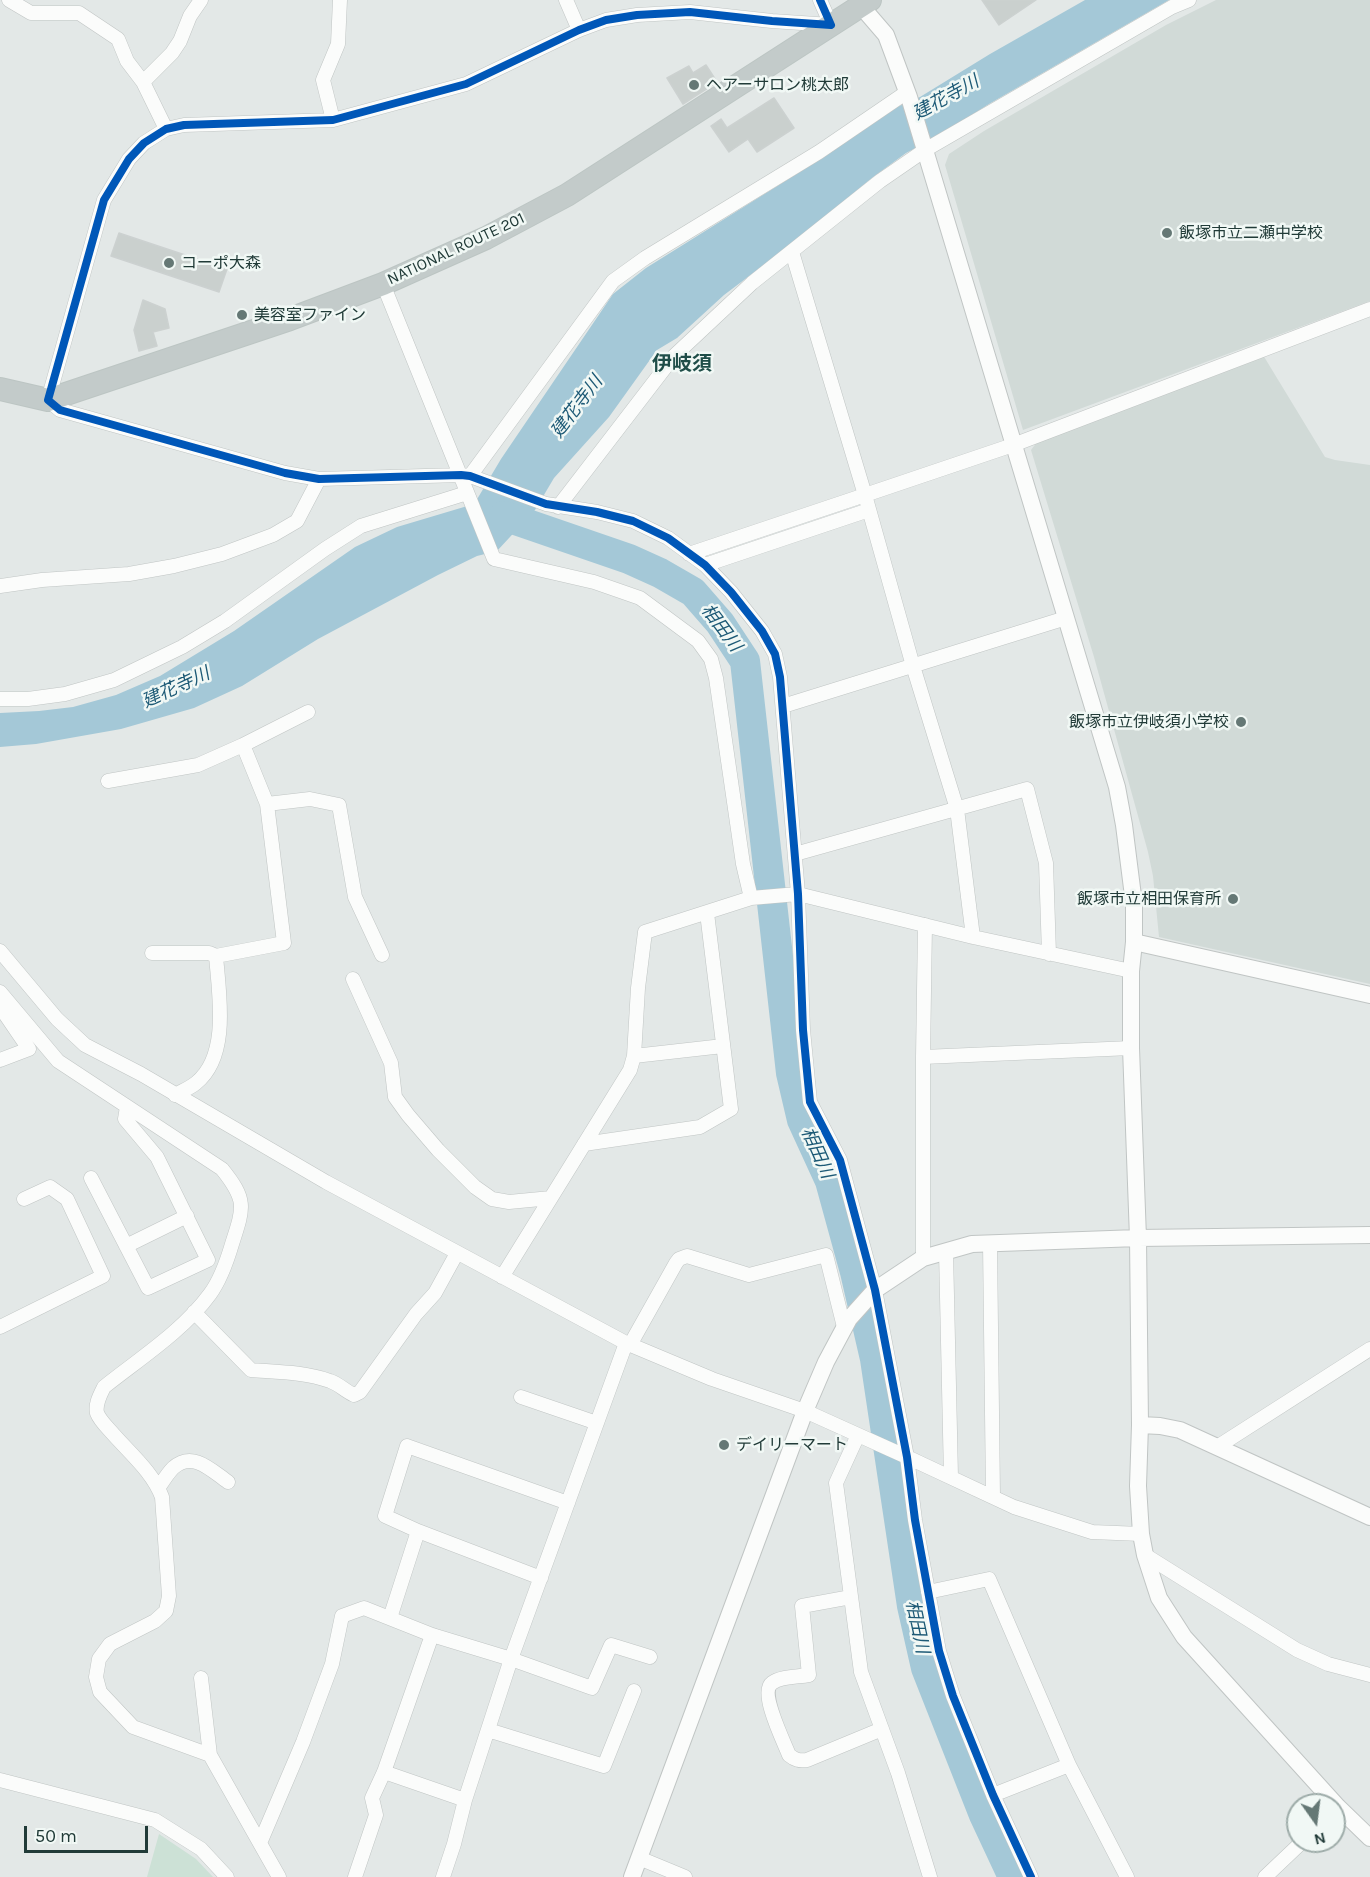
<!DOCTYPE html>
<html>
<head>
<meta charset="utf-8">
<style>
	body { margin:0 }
	#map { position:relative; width:1370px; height:1877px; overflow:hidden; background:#e3e8e7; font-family:Karla,sans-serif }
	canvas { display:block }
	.north { position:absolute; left:1286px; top:1793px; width:60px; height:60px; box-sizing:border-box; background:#f1f8f5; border:2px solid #9eaca9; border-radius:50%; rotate:166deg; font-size:16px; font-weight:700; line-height:24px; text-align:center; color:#213b38 }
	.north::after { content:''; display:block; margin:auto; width:21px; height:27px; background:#657875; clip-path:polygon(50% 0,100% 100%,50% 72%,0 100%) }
	.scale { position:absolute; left:24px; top:1826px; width:124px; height:27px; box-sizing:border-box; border:3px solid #213b38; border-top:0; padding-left:8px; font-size:18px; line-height:21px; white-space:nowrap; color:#213b38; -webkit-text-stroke:4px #f1f8f5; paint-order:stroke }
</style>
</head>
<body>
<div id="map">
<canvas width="1370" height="1877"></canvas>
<div class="north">N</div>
<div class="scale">50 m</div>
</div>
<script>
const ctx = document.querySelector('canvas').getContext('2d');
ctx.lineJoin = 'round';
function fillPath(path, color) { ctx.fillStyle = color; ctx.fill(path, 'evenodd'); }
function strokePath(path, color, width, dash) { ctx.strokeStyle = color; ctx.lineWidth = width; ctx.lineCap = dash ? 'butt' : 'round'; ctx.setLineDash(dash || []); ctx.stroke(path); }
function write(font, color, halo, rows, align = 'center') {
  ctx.font = font + ' Karla,"Noto Sans JP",sans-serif'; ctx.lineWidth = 5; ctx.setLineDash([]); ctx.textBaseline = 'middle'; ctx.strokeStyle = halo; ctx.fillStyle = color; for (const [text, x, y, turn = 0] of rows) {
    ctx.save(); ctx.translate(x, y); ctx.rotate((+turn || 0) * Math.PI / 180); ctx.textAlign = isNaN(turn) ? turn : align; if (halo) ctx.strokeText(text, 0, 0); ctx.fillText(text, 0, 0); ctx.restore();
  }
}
const built = new Path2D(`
	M 1216,0 L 1370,0 L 1370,301 L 1023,430 L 945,165 L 949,154 L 984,131 L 1166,25 Z
	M 1263,355 L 1325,457 L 1335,460 L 1370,465 L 1370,984 L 1159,937 L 1153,876 L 1148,852 L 1094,657 L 1031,450 L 1037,442 Z`);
const green = new Path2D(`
	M 159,1834 L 196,1859 L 213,1877 L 147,1877 Z`);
const water = new Path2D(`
	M 1085,0 L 1169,0 L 989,104 L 939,136 L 906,153 L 872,178 L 789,246 L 724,295 L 677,338 L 657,350 L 609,417 L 554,478 L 535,510 L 497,551 L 477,556 L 438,575 L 318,639 L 242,686 L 194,708 L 121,729 L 36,744 L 0,747 L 0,713 L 39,711 L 73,707 L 116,695 L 160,676 L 234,631 L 355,547 L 397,527 L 464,507 L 476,501 L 501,459 L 613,294 L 646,268 L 822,158 L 897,107 L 920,97 L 990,54 Z`);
const river = new Path2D(`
	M 504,516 L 629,559 L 660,573 L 693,592 L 720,623 L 745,661 L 791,1073 L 802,1120 L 830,1181 L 855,1272 L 875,1359 L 912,1606 L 926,1668 L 984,1815 L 1013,1877`);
const building = new Path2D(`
	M 982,0 L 1036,0 L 999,25 Z
	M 706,65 L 717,82 L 683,104 L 667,78 L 689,66 L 693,73 Z
	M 774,98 L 794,128 L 757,152 L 748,139 L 729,152 L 711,126 L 721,119 L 727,128 Z
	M 119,233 L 227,269 L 219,292 L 111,256 Z
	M 143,300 L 165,309 L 169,328 L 153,332 L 157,346 L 139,351 L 134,330 Z`);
const minor = new Path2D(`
	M 9,0 L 31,13 L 79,13 L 118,39 L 127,61 L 143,82 L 166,129
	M 566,0 L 579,30
	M 820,0 L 831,25 L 772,21 L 690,12 L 637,15 L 606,20 L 579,30 L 466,84 L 333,120 L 184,125 L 166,129 L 144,143 L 129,159 L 104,200 L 48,400 L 60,410 L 285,473 L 319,479 L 461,475 L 470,476 L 546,504 L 597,512 L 633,521 L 668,538 L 705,565 L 731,592 L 762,631 L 775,654 L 780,677 L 798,894 L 803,1030 L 810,1102 L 840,1160 L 875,1290 L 907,1457 L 915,1520 L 939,1651 L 953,1696 L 993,1795 L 1031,1877
	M 143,82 L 172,53 L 180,41 L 190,16 L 201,0
	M 333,120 L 323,80 L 338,44 L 340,0
	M 383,284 L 494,559 L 594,582 L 640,598 L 698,641 L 711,659 L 716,678 L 743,864 L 751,898
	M 470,476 L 613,281 L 645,258 L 819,152 L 907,92
	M 558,507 L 674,356 L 752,283 L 880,181 L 925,150 L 1172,7 L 1189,0
	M 689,554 L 865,495 L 792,252
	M 705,565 L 869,510
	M 0,586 L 42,580 L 129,574 L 174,566 L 222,554 L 273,535 L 297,521 L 319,479
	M 0,699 L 28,699 L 65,694 L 114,680 L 182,647 L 225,621 L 325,549 L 361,526 L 467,493
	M 783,706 L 1066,618
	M 243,745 L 308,712
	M 108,781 L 198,765 L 243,745 L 267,804 L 284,943 L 216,956 C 219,994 230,1056 196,1083 C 190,1088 182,1091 175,1095
	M 267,804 L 310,799 L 339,805 L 355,897 L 382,955
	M 795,854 L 1027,789 L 1046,863 L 1049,954
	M 973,937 L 957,809 L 913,666 L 865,495 L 1013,445 L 1370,309
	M 0,951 L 57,1019 L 85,1045 L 141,1074 L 326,1182 L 626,1343 L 712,1379 L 805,1411 L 907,1457 L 1014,1507 L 1092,1532 L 1141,1534
	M 152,953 L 209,953 L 216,956
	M 353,979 L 391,1063 L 395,1097 L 408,1115 L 438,1150 L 475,1187 L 492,1199 L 509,1202 L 551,1198
	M 0,992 L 58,1061 L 222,1169 C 247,1200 244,1207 232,1244 C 227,1261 221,1279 210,1294 C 183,1331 139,1359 104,1387 C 100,1395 95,1404 97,1413 C 100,1421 109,1429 114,1435 C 132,1455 153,1473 162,1497 L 169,1596 L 166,1611 L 155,1621 L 110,1644 L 99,1659 L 96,1677 L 100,1692 L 133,1727 L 210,1755 L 279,1877
	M 0,1002 L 5,1014 L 29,1049 L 0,1060
	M 634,1056 L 723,1046
	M 923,1057 L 925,925
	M 584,1144 L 700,1127 L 731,1109 L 707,913
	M 91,1178 L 148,1288 L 208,1260 L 157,1157 L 125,1119 L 127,1107
	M 990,1243 L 993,1497
	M 126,1246 L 187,1216
	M 946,1251 L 951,1477
	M 923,1258 L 923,1057 L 1131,1048
	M 502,1277 L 630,1070 L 634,1056 L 638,988 L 645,932 L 751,898 L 798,894 L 973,937 L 1131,971
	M 194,1312 L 251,1370 C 277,1372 305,1372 330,1381 C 339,1384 345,1391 354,1395 L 360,1392 L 416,1314 L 435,1293 L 457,1253
	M 0,1327 L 103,1276 L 67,1199 L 50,1187 L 24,1199
	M 630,1345 L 676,1263 L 679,1259 L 687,1256 L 749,1275 L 826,1255 L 844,1327
	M 521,1397 L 597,1423
	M 858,1435 L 836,1483 L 861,1672 L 898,1773 L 930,1877
	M 1217,1447 L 1370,1349
	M 159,1487 C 163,1481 168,1473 173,1468 C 193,1450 212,1471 228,1482
	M 418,1531 L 541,1578
	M 1145,1555 L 1297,1650 L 1328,1664 L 1370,1675
	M 928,1592 L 989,1579 L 1069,1765 L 1127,1877
	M 851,1597 L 802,1606 L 809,1675 C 798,1677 781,1676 772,1683 C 759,1692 784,1742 789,1755 C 795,1760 799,1761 807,1760 L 882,1729
	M 390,1618 L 418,1531 L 385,1516 L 407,1446 L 568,1503
	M 201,1678 L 210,1755
	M 488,1730 L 604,1766 L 634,1691
	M 384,1772 L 465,1800
	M 0,1780 L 155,1820 L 201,1849 L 227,1877
	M 993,1795 L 1069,1765
	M 260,1843 L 303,1742 L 332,1664 L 342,1616 L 364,1608 L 432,1635 L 511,1659 L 592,1688 L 611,1645 L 650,1657
	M 639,1858 L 685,1877
	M 355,1877 L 376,1815 L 372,1798 L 384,1772 L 432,1635
	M 443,1877 L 454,1844 L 465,1800 L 511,1659 L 626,1343
	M 1265,1877 L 1303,1841`);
const tertiary = new Path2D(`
	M 861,6 L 886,35 L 909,97 L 1117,787 L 1124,825 L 1134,904 L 1134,942 L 1131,971 L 1131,1048 L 1138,1238 L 1140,1425 L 1138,1486 L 1141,1534 L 1145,1555 L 1159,1598 L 1184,1637 L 1338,1807 L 1370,1838
	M 1134,942 L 1370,995
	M 1140,1425 L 1160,1426 L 1180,1430 L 1370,1517
	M 632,1877 L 805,1411 L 826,1362 L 849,1319 L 875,1290 L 923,1258 L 972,1244 L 1138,1238 L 1370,1235`);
const trunk = new Path2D(`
	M 0,389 L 48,400 L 290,319 L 383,284 L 486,238 L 567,195 L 870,0`);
const cycleway = new Path2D(`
	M 820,0 L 831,25 L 772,21 L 690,12 L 637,15 L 606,20 L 579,30 L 466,84 L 333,120 L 184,125 L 166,129 L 144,143 L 129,159 L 104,200 L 48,400 L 60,410 L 285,473 L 319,479 L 461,475 L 470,476 L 546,504 L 597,512 L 633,521 L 668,538 L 705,565 L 731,592 L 762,631 L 775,654 L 780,677 L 798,894 L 803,1030 L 810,1102 L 840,1160 L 875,1290 L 907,1457 L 915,1520 L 939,1651 L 953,1696 L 993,1795 L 1031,1877`);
const markers = [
	[694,85,6,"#657875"],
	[1167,233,6,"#657875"],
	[169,263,6,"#657875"],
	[242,315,6,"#657875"],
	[1241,722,6,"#657875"],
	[1233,899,6,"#657875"],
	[724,1445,6,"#657875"]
];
const poiNames = [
	["ヘアーサロン桃太郎",706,85],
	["飯塚市立二瀬中学校",1179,233],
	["コーポ大森",181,263],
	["美容室ファイン",254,315],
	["飯塚市立伊岐須小学校",1229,722,"right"],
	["飯塚市立相田保育所",1221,899,"right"],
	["デイリーマート",736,1445]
];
const streetNames = [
	["NATIONAL ROUTE 201",456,249,-25]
];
const waterNames = [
	["建花寺川",946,98,-29],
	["建花寺川",577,407,-53],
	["相田川",721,628,53],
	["建花寺川",176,688,-25],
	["相田川",817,1153,66],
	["相田川",917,1627,78]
];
const quarterNames = [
	["伊岐須",682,364]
];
fillPath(built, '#d1dad7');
fillPath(green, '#cce1d6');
fillPath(water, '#a4c8d7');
strokePath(river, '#a4c8d7', 30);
fillPath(building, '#cad0ce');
strokePath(building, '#ccd1d0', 1.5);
strokePath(minor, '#c0c5c4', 15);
strokePath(tertiary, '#c0c5c4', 18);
strokePath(trunk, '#bcc5c3', 24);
strokePath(minor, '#fbfcfb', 14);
strokePath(tertiary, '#fbfcfb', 16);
strokePath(trunk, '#c3cbca', 22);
strokePath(cycleway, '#0057b8', 8);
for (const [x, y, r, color] of markers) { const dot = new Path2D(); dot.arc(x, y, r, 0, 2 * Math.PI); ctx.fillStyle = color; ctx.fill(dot); strokePath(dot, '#f1f8f5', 2); }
write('16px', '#213b38', '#f1f8f5', poiNames, 'left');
write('16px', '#213b38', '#f1f8f5', streetNames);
write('italic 18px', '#1d5a76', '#f1f8f5', waterNames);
write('bold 20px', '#1e4d48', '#f1f8f5', quarterNames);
</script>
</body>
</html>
